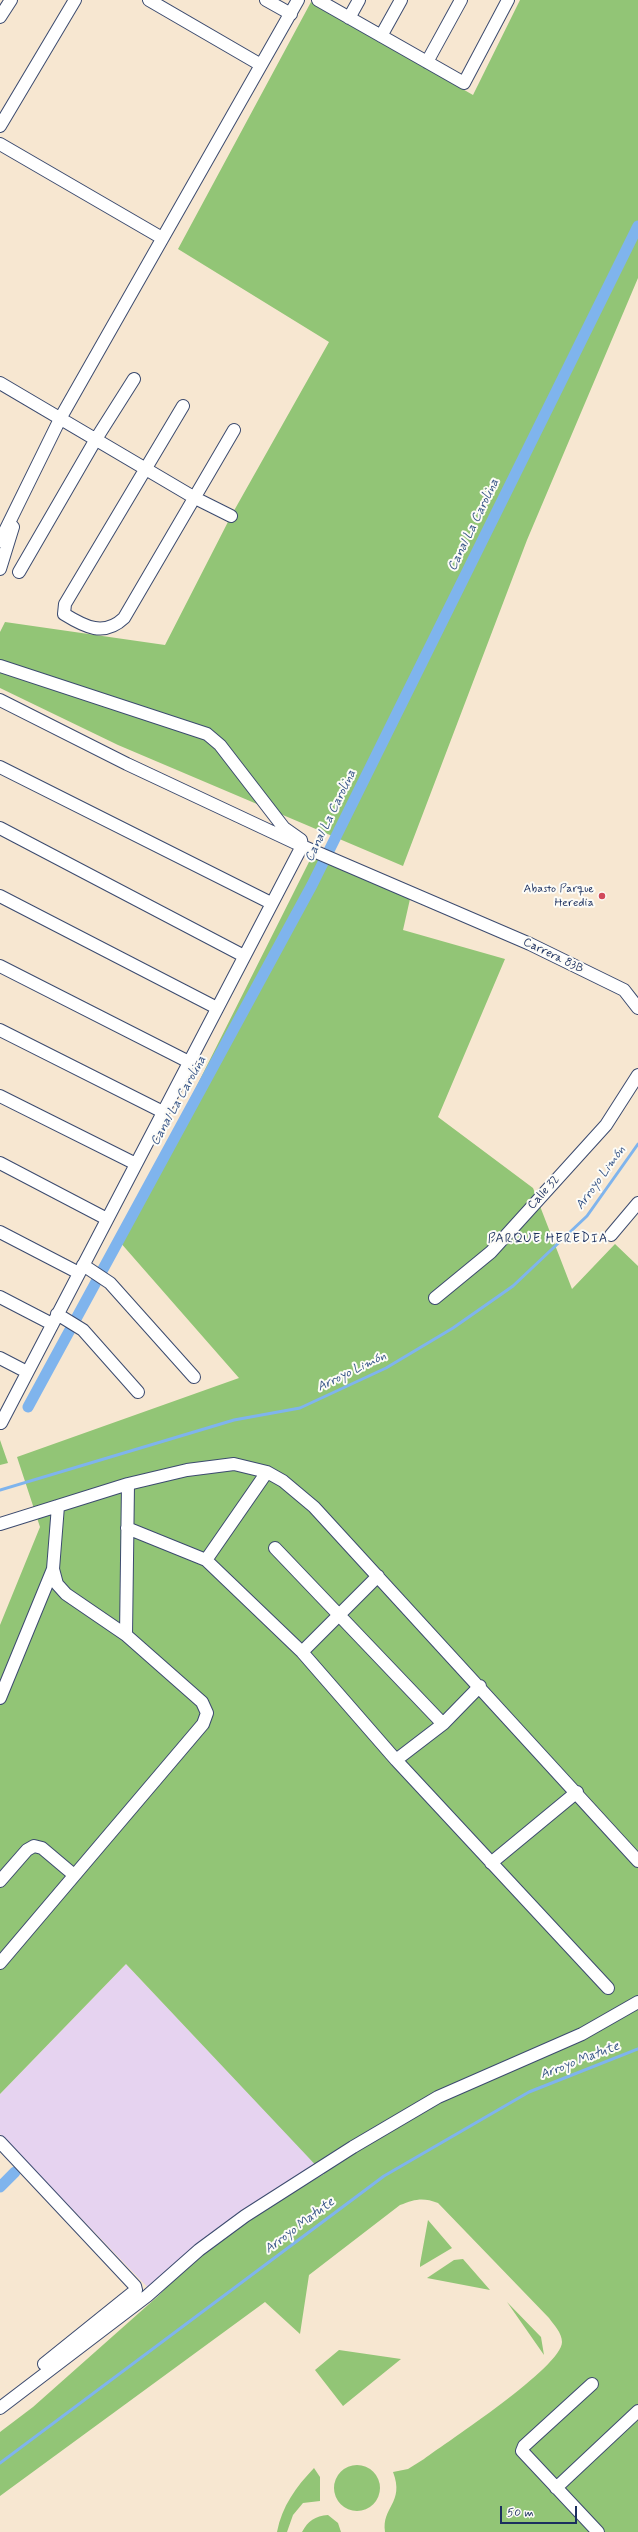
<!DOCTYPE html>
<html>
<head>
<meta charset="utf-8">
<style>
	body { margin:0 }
	#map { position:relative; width:638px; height:2532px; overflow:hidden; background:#f7e7d1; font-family:Mynerve,sans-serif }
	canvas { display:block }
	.scale { position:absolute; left:500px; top:2506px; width:77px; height:18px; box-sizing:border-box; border:2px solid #1b2f5e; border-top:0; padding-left:5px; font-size:12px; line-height:14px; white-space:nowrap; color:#1b2f5e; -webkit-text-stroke:3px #fdfcf7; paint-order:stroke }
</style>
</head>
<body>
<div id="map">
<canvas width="638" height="2532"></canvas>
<div class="scale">50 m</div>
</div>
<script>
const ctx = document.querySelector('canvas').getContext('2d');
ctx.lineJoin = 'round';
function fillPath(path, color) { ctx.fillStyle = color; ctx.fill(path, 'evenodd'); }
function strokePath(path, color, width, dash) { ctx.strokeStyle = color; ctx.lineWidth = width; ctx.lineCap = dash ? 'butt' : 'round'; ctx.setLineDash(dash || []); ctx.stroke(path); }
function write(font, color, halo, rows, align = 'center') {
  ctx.font = font + ' Mynerve,sans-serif'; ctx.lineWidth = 4; ctx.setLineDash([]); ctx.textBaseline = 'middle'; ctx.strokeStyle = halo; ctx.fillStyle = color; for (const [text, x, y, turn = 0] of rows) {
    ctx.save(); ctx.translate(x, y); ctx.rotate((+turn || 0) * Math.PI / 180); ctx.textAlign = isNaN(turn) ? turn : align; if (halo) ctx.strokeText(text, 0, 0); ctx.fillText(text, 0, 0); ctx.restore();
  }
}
const built = new Path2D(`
	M 126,1964 L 325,2174 L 220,2234 L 157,2297 L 0,2134 L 0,2094 Z`);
const green = new Path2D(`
	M 520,0 L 638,0 L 638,278 L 527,540 L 403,866 L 118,745 L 0,688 L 0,632 L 5,622 L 165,645 L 231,516 L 329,342 L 178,249 L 311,2 L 473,95 Z
	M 312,856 L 410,899 L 403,930 L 505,959 L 438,1117 L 533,1188 L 572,1289 L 615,1244 L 638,1266 L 638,2532 L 385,2532 C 381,2507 405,2503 393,2472 L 408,2469 L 424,2459 C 447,2442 562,2367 562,2342 C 562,2333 554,2325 549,2318 L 438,2203 C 423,2197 415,2199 400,2205 L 309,2275 L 300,2334 L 265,2302 L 0,2496 L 0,2432 L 33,2407 L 157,2297 L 220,2234 L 324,2174 L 126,1964 L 0,2094 L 0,1625 L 40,1527 L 17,1457 L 239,1378 L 119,1241 Z
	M 0,1440 L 8,1463 L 0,1465 Z
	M 428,2220 L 452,2248 L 420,2267 L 420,2264 Z
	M 463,2259 L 490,2290 L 427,2278 L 454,2260 Z
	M 507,2302 L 541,2337 L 544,2355 Z
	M 339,2350 L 401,2359 L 343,2406 L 315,2370 Z
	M334 2488a23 23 0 1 1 46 0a23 23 0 1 1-46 0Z
	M 314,2468 L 320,2477 L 320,2501 L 303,2503 L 293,2515 L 287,2532 L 277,2532 C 282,2506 296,2487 314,2468 Z
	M 328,2515 L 338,2523 L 341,2532 L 302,2532 C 308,2521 315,2516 328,2515 Z`);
const stream = new Path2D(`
	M 0,1490 L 234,1420 L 300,1408 L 386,1368 L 453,1328 L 513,1286 L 587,1216 L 638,1144
	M 0,2463 L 384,2176 L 529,2092 L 638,2049`);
const canal = new Path2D(`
	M 28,1407 L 312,885 L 638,226
	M 0,2187 L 15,2172`);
const minor = new Path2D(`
	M 149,0 L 261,65
	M 266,0 L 291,14
	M 318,0 L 464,83 L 508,0
	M 0,17 L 11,0
	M 349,18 L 359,0
	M 381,36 L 401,0
	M 427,62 L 461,0
	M 0,126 L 75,0
	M 0,144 L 162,238
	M 0,383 L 195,498 L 231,516
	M 183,406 L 65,604 L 64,614 C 85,627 104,637 124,618 L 234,430
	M 0,541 L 61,417 L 298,0
	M 0,569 L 13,527
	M 19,572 L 96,439 L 134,379
	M 0,666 L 207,734 L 220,745 L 284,828 L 301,840 L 302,846 L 1,1423
	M 0,700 L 127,764 L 302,846 L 530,944 L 624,990 L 638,1008
	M 0,767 L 271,903
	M 0,828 L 244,956
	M 0,896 L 217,1008
	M 0,966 L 189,1062
	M 0,1030 L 163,1112
	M 0,1096 L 136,1164
	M 0,1163 L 107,1219
	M 0,1232 L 79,1273
	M 611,1235 L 638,1203
	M 83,1265 L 110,1283 L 194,1377
	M 0,1297 L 52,1324
	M 435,1298 L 491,1252 L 606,1125 L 638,1075
	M 57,1314 L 83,1330 L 138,1392
	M 0,1358 L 27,1372
	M 0,1524 L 128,1484 L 187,1470 L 234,1464 L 267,1472 L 283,1481 L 314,1507 L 638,1861
	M 127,1528 L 206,1560 L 302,1652 L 396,1760 L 443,1724 L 480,1686
	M 275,1548 L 443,1724
	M 206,1560 L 267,1472
	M 126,1635 L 128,1484
	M 302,1652 L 378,1576
	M 0,1698 L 53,1569
	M 396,1760 L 608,1988
	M 491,1863 L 577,1792
	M 0,1881 L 27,1850 L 34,1846 L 42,1848 L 74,1875
	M 0,1963 L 203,1724 L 207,1713 L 202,1702 L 126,1635 L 66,1594 L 57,1584 L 53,1569 L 58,1506
	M 0,2142 L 135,2286 L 136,2290 L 44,2364
	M 592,2384 L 524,2446 L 522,2451 L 598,2532
	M 0,2408 L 147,2296 L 199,2250 L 245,2216 L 353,2147 L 438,2097 L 582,2034 L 638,2002
	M 556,2488 L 638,2411`);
const markers = [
	[602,896,4,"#d1495b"]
];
const poiNames = [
	["Abasto Parque",594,889],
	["Heredia",594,903]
];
const streetNames = [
	["Carrera 83B",553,956,26],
	["Calle 32",544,1193,-48]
];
const waterNames = [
	["Canal La Carolina",474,525,-64],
	["Canal La Carolina",331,816,-64],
	["Canal La Carolina",179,1101,-61],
	["Arroyo Limón",601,1178,-54],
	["Arroyo Limón",352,1372,-26],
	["Arroyo Matute",580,2061,-21],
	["Arroyo Matute",300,2226,-37]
];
const neighbourhoodNames = [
	["PARQUE HEREDIA",548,1239]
];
fillPath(built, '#e6d3f0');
fillPath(green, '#92c576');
strokePath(stream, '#7fb4ed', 3);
strokePath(canal, '#7fb4ed', 11);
strokePath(minor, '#3c4b6f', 14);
strokePath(minor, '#fff', 12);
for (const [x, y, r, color] of markers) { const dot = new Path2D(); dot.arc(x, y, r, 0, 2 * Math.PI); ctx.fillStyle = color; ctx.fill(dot); strokePath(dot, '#fdfcf7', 1.5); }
write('12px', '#1b2f5e', '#fdfcf7', poiNames, 'right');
write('12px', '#1b2f5e', '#fdfcf7', streetNames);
write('italic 13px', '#395789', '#fdfcf7', waterNames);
ctx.letterSpacing = '1px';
write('13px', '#1b2f5e', '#fdfcf7', neighbourhoodNames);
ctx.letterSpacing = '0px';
</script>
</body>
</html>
